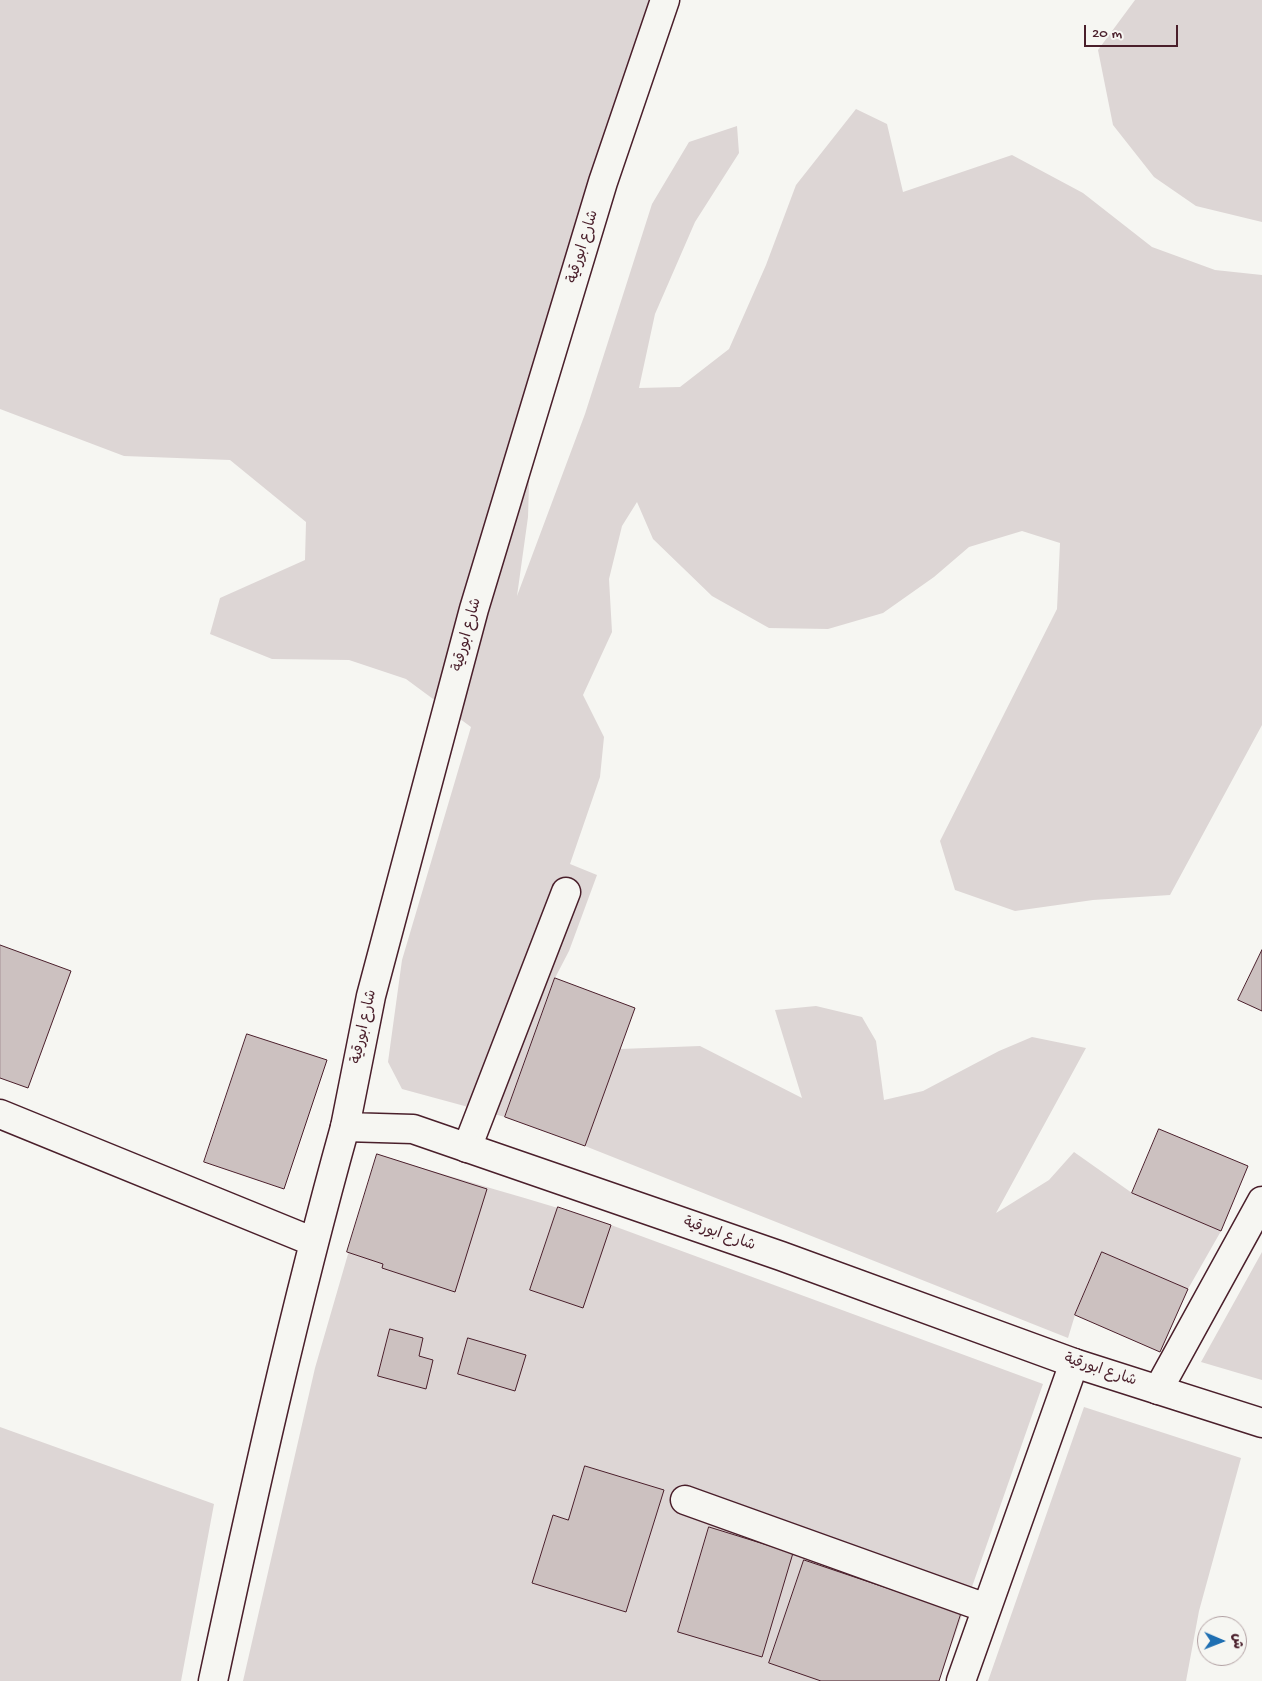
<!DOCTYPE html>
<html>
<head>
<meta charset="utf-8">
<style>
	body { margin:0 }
	#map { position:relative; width:1262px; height:1681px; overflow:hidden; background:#f6f6f2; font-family:"Gochi Hand","Playpen Sans Arabic",sans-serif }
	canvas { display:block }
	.north { position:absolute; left:1197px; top:1616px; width:50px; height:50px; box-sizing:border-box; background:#f6f6f2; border:1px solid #b1a0a2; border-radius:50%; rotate:91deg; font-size:14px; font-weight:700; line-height:20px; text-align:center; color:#4a1f2b }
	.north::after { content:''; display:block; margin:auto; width:18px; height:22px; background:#1f6fb2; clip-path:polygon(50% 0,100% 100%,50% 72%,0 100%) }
	.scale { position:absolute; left:1084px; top:25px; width:94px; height:22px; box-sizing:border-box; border:2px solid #4a1f2b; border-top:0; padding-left:6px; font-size:15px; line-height:18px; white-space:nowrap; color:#4a1f2b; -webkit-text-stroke:4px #f6f6f2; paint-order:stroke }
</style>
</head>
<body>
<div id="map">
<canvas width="1262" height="1681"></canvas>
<div class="north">ش</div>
<div class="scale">20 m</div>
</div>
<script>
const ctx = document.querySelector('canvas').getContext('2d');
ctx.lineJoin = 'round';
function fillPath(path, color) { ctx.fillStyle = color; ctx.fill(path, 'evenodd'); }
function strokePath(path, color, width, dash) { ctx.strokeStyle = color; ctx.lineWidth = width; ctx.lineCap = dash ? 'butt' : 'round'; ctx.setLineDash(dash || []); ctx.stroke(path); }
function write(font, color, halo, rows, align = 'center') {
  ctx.font = font + ' "Gochi Hand","Playpen Sans Arabic",sans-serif'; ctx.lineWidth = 4.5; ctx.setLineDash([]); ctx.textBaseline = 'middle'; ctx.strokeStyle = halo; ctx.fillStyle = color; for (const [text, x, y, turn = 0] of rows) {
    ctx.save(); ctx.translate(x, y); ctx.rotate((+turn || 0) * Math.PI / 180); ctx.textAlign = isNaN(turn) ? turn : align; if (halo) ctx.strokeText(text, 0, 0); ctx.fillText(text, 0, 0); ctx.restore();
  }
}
const green = new Path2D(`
	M 0,0 L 654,0 L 531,420 L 528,517 L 517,596 L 585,414 L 652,204 L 689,142 L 737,126 L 739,153 L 695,222 L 655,314 L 639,388 L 680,387 L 729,349 L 766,265 L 796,185 L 856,109 L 887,124 L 903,192 L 1012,155 L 1083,193 L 1152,247 L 1215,270 L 1262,275 L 1262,725 L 1170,895 L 1093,900 L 1015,911 L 955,890 L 940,841 L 1057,609 L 1060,543 L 1022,531 L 969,547 L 934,577 L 883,613 L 828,629 L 769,628 L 712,596 L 653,539 L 637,502 L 622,526 L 609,579 L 612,632 L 583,695 L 604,737 L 600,777 L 570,864 L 597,875 L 569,951 L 555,978 L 505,1117 L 402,1089 L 388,1062 L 402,960 L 471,727 L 406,679 L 349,660 L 272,659 L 210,634 L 220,598 L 305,560 L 306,522 L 230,460 L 124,456 L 0,409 Z
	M 1135,0 L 1262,0 L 1262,222 L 1196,206 L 1154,177 L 1113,125 L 1098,50 Z
	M 816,1006 L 862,1017 L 876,1041 L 884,1100 L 923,1091 L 999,1051 L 1032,1037 L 1086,1048 L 996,1213 L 1049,1180 L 1074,1152 L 1132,1193 L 1221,1231 L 1188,1289 L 1102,1252 L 1075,1315 L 1068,1338 L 585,1146 L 620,1049 L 700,1046 L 802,1098 L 775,1010 Z
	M 377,1154 C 455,1179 534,1199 611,1225 L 1043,1384 L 939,1681 L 243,1681 L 315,1368 ZM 585,1466 L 659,1505 L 626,1612 L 532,1583 L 553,1515 L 568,1520 Z
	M 1262,1252 L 1262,1380 L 1201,1362 Z
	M 1084,1407 L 1241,1458 L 1199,1611 L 1186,1681 L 988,1681 Z
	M 0,1427 L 214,1504 L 181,1681 L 0,1681 Z`);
const building = new Path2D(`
	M 0,945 L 71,971 L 28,1088 L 0,1078 Z
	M 1262,950 L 1262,1011 L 1238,1000 Z
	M 555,978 L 635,1008 L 585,1146 L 505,1117 Z
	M 247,1034 L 327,1060 L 284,1189 L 204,1162 Z
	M 1159,1129 L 1248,1166 L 1221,1231 L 1132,1193 Z
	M 377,1154 L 487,1189 L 455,1292 L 382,1268 L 383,1264 L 347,1252 Z
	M 558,1207 L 611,1225 L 583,1308 L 530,1290 Z
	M 1102,1252 L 1188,1289 L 1160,1352 L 1075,1315 Z
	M 390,1329 L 423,1338 L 419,1356 L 433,1360 L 426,1389 L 378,1376 Z
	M 468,1338 L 526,1355 L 515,1391 L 458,1374 Z
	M 585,1466 L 664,1490 L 626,1612 L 532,1583 L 553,1515 L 568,1520 Z
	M 709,1527 L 793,1553 L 762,1657 L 678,1632 Z
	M 804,1560 L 961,1613 L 939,1681 L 821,1681 L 769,1663 Z`);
const minor = new Path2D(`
	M 0,1114 L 314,1242
	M 467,1148 L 566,892
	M 1158,1390 L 1262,1201
	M 685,1500 L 986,1608
	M 213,1681 C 253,1495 294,1310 345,1127
	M 961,1681 L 1074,1363`);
const secondary = new Path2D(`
	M 665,0 L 603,182 L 474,609 L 371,996 L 345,1127 L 413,1129 L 781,1256 L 1074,1363 L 1262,1423`);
const streetNames = [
	["شارع ابورقية",584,247,-73],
	["شارع ابورقية",468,635,-75],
	["شارع ابورقية",365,1027,-78],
	["شارع ابورقية",719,1235,19],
	["شارع ابورقية",1100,1371,18]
];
fillPath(green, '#ddd6d5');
fillPath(building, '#ccc1c0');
strokePath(building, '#4a1f2b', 1);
strokePath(minor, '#4a1f2b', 31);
strokePath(secondary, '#4a1f2b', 31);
strokePath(minor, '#f6f6f2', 28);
strokePath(secondary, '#f6f6f2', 28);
write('15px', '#4a1f2b', '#f6f6f2', streetNames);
</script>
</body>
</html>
